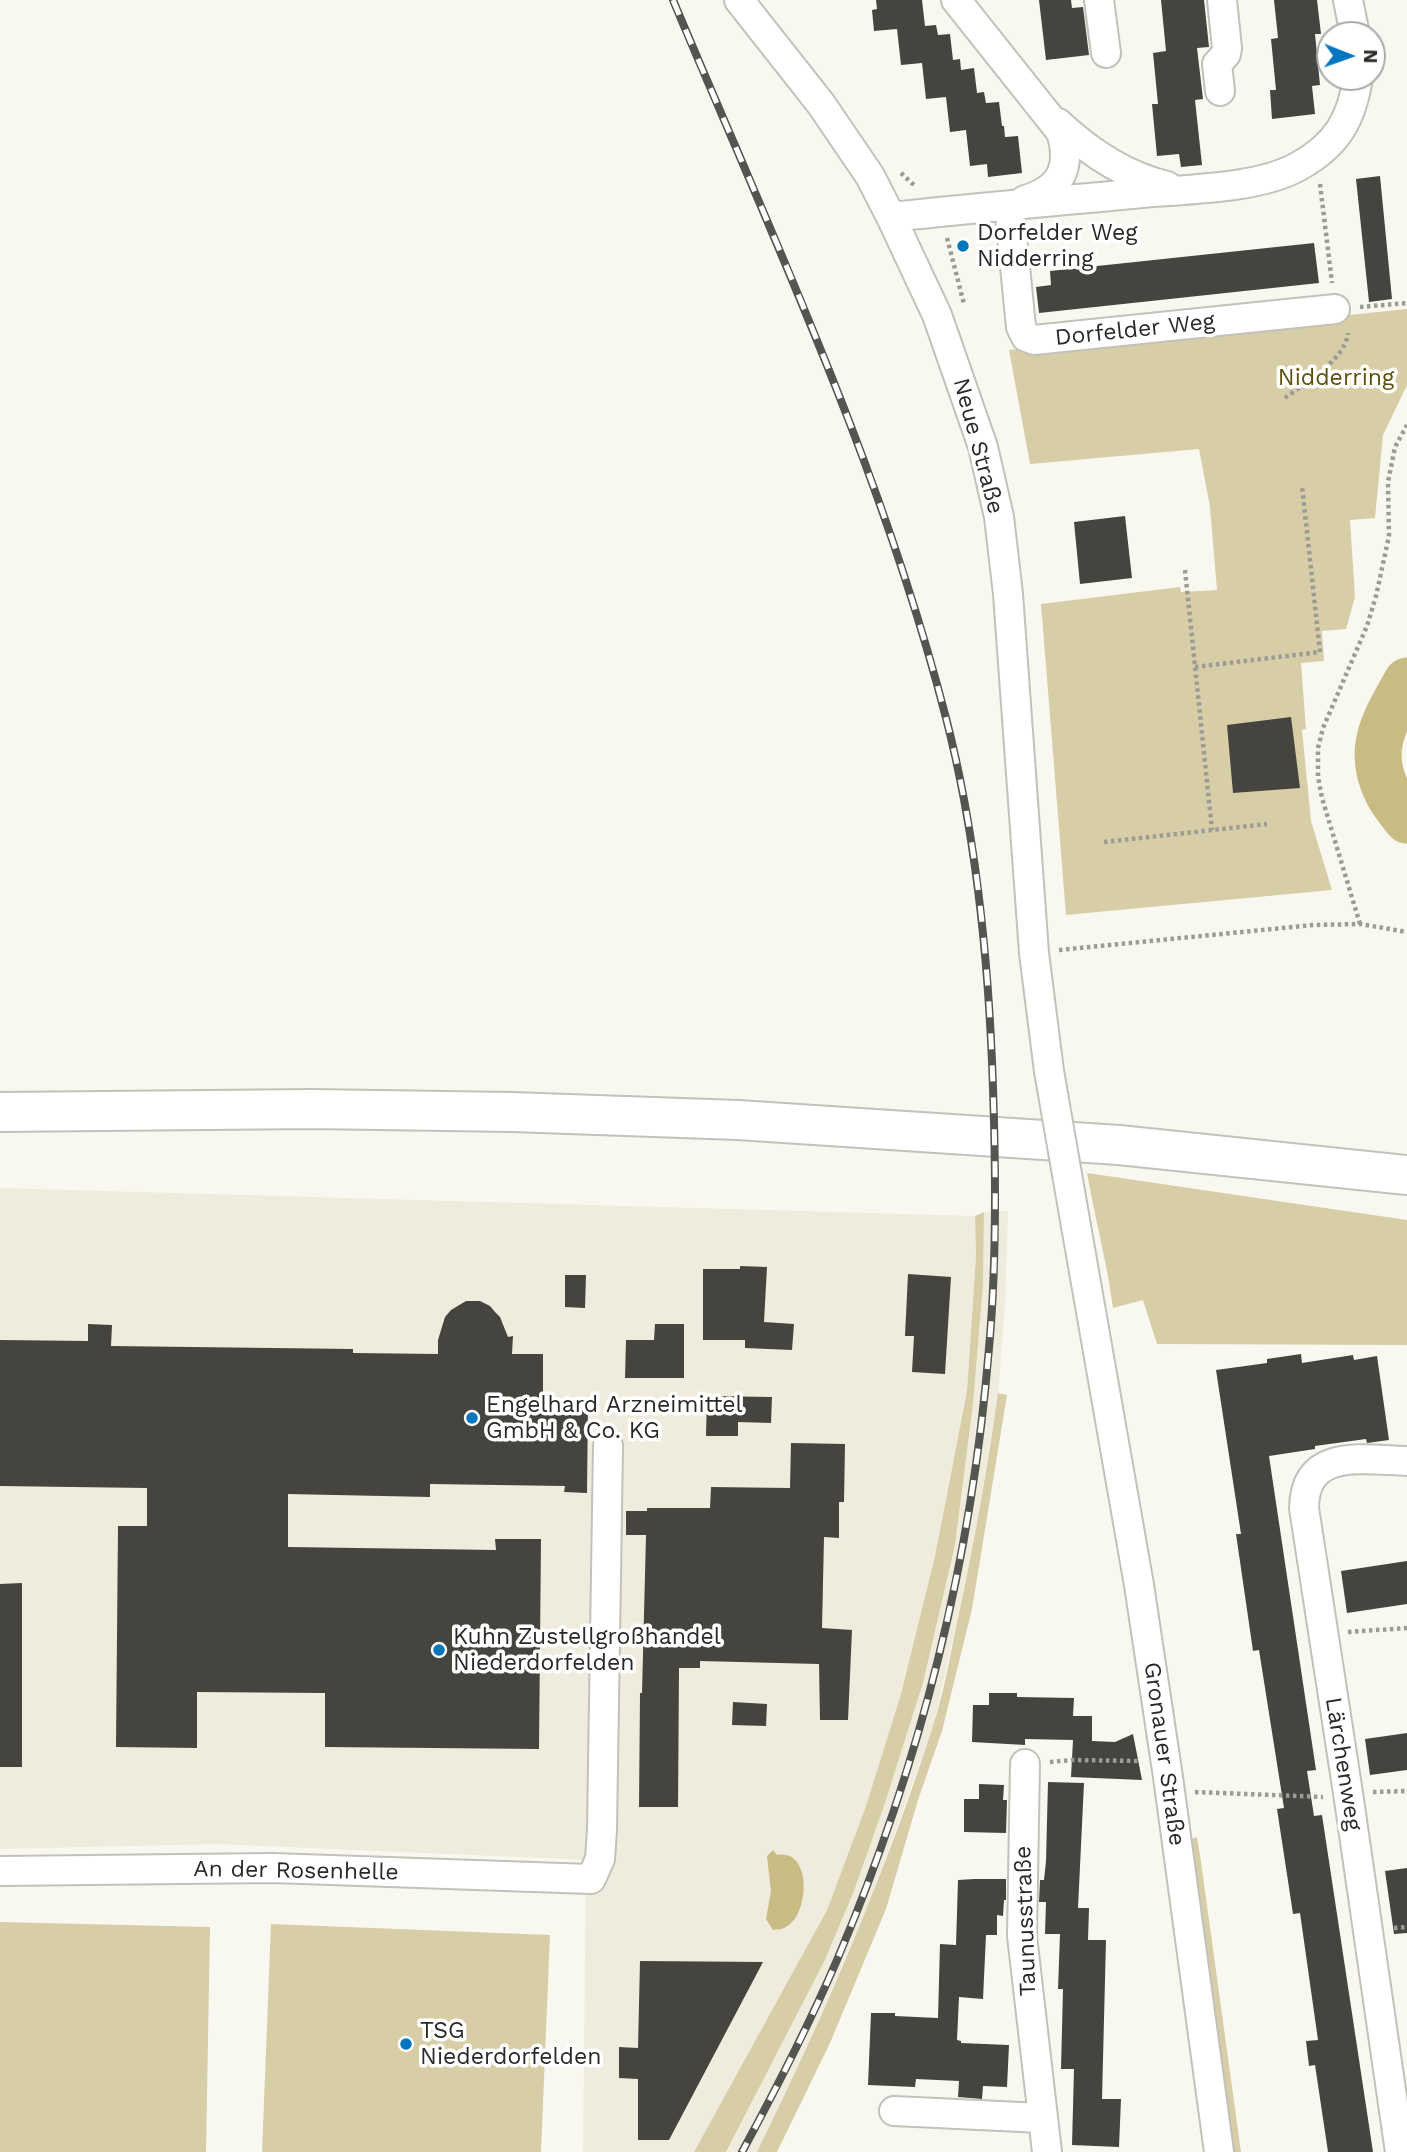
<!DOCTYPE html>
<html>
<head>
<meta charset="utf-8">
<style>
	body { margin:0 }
	#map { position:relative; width:1407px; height:2152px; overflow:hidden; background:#f9f8f0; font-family:"Work Sans",sans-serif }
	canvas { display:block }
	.north { position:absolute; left:1316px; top:21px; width:70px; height:70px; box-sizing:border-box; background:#fff; border:2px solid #a9a9a8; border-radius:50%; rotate:91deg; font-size:19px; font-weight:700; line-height:28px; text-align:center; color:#292926 }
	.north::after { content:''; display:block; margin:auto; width:24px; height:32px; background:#0076bf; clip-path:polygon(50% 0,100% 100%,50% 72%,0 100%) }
</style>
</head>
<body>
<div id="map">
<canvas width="1407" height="2152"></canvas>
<div class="north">N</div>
</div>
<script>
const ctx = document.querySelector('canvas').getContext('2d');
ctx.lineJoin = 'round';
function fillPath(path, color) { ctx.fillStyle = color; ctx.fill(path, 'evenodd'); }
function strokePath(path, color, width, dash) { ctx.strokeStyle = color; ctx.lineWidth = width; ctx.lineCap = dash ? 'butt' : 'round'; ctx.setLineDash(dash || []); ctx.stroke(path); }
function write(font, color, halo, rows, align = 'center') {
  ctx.font = font + ' "Work Sans",sans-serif'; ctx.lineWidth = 7; ctx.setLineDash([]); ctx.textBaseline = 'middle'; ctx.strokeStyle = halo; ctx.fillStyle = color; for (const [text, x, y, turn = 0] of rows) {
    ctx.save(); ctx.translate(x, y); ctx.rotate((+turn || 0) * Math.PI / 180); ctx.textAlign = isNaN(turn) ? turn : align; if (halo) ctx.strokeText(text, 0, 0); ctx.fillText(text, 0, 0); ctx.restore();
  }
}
const built = new Path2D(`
	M 0,1188 L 975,1216 L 976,1256 L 967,1391 L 935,1556 L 901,1694 L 866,1806 L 827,1910 L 694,2152 L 583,2152 L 586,1860 L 217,1844 L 0,1849 Z
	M 1008,1211 L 1005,1307 L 998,1393 L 974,1543 L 934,1724 L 872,1896 L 794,2078 L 757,2152 L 726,2152 L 825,1960 L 854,1891 L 885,1803 L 923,1683 L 955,1545 L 973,1404 L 983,1284 L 984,1212 Z`);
const green = new Path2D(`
	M 1407,309 L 1407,385 L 1383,435 L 1375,518 L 1350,520 L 1355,597 L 1346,629 L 1322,631 L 1324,661 L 1301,663 L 1306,729 L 1302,730 L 1311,821 L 1332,890 L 1066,915 L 1041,604 L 1180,587 L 1181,592 L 1217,590 L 1210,507 L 1199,449 L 1030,464 L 1009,350 Z
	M 1087,1173 L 1407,1220 L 1407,1345 L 1157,1344 L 1143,1300 L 1113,1308 C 1107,1263 1095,1218 1087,1173 Z
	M 984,1212 L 983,1284 L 973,1404 L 955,1545 L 923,1683 L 885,1803 L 854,1891 L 825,1960 L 726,2152 L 694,2152 L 827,1910 L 866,1806 L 901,1694 L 935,1556 L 967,1391 L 976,1256 L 975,1216 Z
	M 998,1393 L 1007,1395 L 972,1609 L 942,1731 L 918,1800 L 886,1909 L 830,2043 L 777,2152 L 757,2152 C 825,2014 886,1872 933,1726 C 944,1692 950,1657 957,1622 C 974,1546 987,1470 998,1393 Z
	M 1197,1837 L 1201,1862 L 1241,2152 L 1230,2152 L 1189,1840 Z
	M 0,1922 L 210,1927 L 206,2152 L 0,2152 Z
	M 271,1924 L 550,1935 L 541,2152 L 262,2152 Z`);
const water = new Path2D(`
	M 773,1850 L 777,1855 C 813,1848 810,1918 784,1928 C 781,1930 777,1929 773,1930 L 766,1919 L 771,1891 L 767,1856 Z`);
const river = new Path2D(`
	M 1407,681 C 1386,719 1365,749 1388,793 C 1393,803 1401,812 1407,820`);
const building = new Path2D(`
	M 876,0 L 922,0 L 925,26 L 936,25 L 938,35 L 950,34 L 953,60 L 960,59 L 961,70 L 974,68 L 977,93 L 984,92 L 986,103 L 999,102 L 1002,126 L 1004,126 L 1005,137 L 1018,136 L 1022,173 L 988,177 L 987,164 L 970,166 L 966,130 L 950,132 L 946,97 L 926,99 L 922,63 L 901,65 L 897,29 L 874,31 L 872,10 L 877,9 Z
	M 1039,0 L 1071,0 L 1072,8 L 1083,7 L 1089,55 L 1046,60 Z
	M 1161,0 L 1204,0 L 1209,47 L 1197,48 L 1203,99 L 1195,100 L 1202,165 L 1181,167 L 1179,154 L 1157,156 L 1152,104 L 1158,104 L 1153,53 L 1166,51 Z
	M 1274,0 L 1317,0 L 1321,34 L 1315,34 L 1320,85 L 1312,86 L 1315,114 L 1272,119 L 1270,90 L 1276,90 L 1271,39 L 1278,38 Z
	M 1380,176 L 1392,299 L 1369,302 L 1356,179 Z
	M 1314,243 L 1319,283 L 1039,313 L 1036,287 L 1051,285 L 1050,271 Z
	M 1125,516 L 1132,578 L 1080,584 L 1074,522 Z
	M 1291,717 L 1300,788 L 1233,793 L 1227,725 Z
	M 740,1266 L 767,1267 L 764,1322 L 794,1324 L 792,1350 L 745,1348 L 745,1340 L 703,1340 L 703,1269 L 740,1269 Z
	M 908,1274 L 951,1277 L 945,1374 L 912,1372 L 914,1336 L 905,1336 Z
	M 565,1275 L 586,1275 L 585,1308 L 565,1307 Z
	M 466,1301 L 480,1301 L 490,1306 L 495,1312 L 500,1317 L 508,1337 L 513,1336 L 512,1354 L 543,1354 L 543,1402 L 588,1403 L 587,1493 L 564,1492 L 565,1486 L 430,1484 L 430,1497 L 288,1494 L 288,1547 L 496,1550 L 495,1539 L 541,1539 L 539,1749 L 325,1747 L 325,1693 L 197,1692 L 197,1748 L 116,1747 L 118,1526 L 147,1526 L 147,1488 L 0,1486 L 0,1340 L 88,1341 L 88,1324 L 112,1325 L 111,1346 L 353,1349 L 353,1353 L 438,1354 L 438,1340 L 445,1317 L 451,1310 Z
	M 655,1324 L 684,1324 L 684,1378 L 625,1378 L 626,1340 L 654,1340 Z
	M 1301,1354 L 1302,1363 L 1353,1355 L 1354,1360 L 1377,1356 L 1389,1440 L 1367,1443 L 1366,1439 L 1315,1446 L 1315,1449 L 1269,1456 L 1316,1770 L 1307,1771 L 1314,1816 L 1322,1815 L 1373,2152 L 1328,2152 L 1315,2065 L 1309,2066 L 1306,2041 L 1318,2040 L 1300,1913 L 1293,1914 L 1286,1868 L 1277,1809 L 1284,1808 L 1259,1650 L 1253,1651 L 1236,1534 L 1241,1534 L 1216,1370 L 1267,1363 L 1267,1359 Z
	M 707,1396 L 772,1397 L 771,1423 L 738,1422 L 738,1436 L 706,1436 Z
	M 791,1443 L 845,1444 L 844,1502 L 839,1502 L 839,1538 L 824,1537 L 822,1628 L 852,1630 L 848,1720 L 820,1720 L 819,1664 L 700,1661 L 700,1668 L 679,1668 L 678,1807 L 639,1807 L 640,1693 L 642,1693 L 646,1535 L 626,1535 L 626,1511 L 647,1511 L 647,1508 L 710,1508 L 711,1487 L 790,1488 Z
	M 1407,1561 L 1407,1604 L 1347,1613 L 1341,1571 Z
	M 22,1583 L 22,1767 L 0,1767 L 0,1584 Z
	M 989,1693 L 1017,1693 L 1017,1697 L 1074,1698 L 1073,1716 L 1092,1716 L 1092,1741 L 1115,1742 L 1133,1734 L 1142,1780 L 1071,1777 L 1073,1740 L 1025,1739 L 1025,1745 L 972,1742 L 973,1705 L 989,1705 Z
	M 733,1702 L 767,1704 L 766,1726 L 732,1725 Z
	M 1407,1733 L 1407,1770 L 1370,1775 L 1365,1739 Z
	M 1048,1782 L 1084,1783 L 1078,1908 L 1089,1908 L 1088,1940 L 1106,1940 L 1102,2099 L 1121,2099 L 1119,2147 L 1072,2145 L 1074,2069 L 1061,2069 L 1063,1989 L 1058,1989 L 1060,1934 L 1045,1934 L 1046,1902 L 1039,1902 L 1040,1880 L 1044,1880 L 1046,1861 Z
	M 979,1784 L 1004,1785 L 1003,1800 L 1007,1800 L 1006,1833 L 964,1832 L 964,1799 L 979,1799 Z
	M 1407,1868 L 1407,1933 L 1394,1934 L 1385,1871 Z
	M 974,1879 L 1006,1879 L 1006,1900 L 1004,1900 L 1003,1916 L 997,1915 L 997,1935 L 986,1935 L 983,1999 L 959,1997 L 957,2040 L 961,2041 L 961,2043 L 1009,2045 L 1007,2087 L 983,2086 L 982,2099 L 958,2097 L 959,2081 L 916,2079 L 915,2087 L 868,2085 L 871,2013 L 895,2013 L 895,2016 L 938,2018 L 940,1944 L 956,1945 L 958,1880 Z
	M 640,1961 L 763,1962 L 669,2140 L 638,2140 L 638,2079 L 619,2078 L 619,2047 L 638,2048 Z`);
const path = new Path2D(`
	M 901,173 L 915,186
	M 1320,184 L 1332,283
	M 947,238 L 964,304
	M 1360,307 L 1407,303
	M 1285,398 C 1305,383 1345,360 1348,333
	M 1185,570 L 1212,830
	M 1195,667 L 1320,652 L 1302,486
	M 1104,842 L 1267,824
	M 1360,924 L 1322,798 L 1318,777 L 1318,748 L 1323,728 L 1367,626 L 1376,596 L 1389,536 L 1388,482 L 1395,447 L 1407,425
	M 1059,950 L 1313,925 L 1360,924 L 1407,932
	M 1348,1632 L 1407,1628
	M 1050,1762 L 1072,1760 L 1139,1761
	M 1195,1792 L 1323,1797
	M 1373,1792 L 1407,1791
	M 1394,1928 L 1407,1927`);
const minor = new Path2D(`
	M 739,0 L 821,104 L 870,176 L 891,217 L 937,315 L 983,447 L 999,517 L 1008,594 L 1034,953 L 1049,1071
	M 956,0 L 1061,132 C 1072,168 1061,189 1025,200
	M 1099,0 L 1106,53
	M 1348,0 L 1355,35
	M 1220,91 L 1217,64 L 1226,54 L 1227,48 L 1222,0
	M 1058,123 C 1089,152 1124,176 1167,186
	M 1009,206 L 1021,327 L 1026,337 L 1034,340 L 1335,309
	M 891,217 C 975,208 1058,201 1142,193 C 1188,189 1259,189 1299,166 C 1337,145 1352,119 1358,77
	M 1076,1226 L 1139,1585 L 1168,1777 L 1219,2152
	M 1025,1764 L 1022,1936 L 1047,2152
	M 0,1871 L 273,1868 L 591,1879 L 600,1859 L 602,1830 L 608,1446
	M 894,2111 L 1042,2118
	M 1400,2152 L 1348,1793 L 1304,1508 C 1305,1447 1364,1460 1407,1461`);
const primary = new Path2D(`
	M 0,1112 L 311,1109 L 512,1112 L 738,1120 L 1119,1145 L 1407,1175`);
const rail = new Path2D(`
	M 673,0 C 772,236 882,469 946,718 C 977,838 989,964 993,1088 C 996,1174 997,1261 989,1348 C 972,1558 920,1765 837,1960 C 809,2025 776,2089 742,2152`);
const minorBridge = new Path2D(`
	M 1049,1071 L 1076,1226`);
const markers = [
	[963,246,7,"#0076bf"],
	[472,1418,7,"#0076bf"],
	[439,1650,7,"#0076bf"],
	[406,2044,7,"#0076bf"]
];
const poiNames = [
	["Dorfelder Weg",977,233],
	["Nidderring",977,259],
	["Engelhard Arzneimittel",486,1405],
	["GmbH & Co. KG",486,1431],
	["Kuhn Zustellgroßhandel",453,1637],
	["Niederdorfelden",453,1663],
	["TSG",420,2031],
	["Niederdorfelden",420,2057]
];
const streetNames = [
	["Dorfelder Weg",1135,330,-6],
	["Neue Straße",978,446,75],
	["Gronauer Straße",1164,1754,82],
	["Lärchenweg",1343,1764,81],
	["An der Rosenhelle",296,1871,1],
	["Taunusstraße",1026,1921,-92]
];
const parkNames = [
	["Nidderring",1336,378]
];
fillPath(built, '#efecdd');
fillPath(green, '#d7cea7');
fillPath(water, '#c8bc84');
strokePath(river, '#c8bc84', 47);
fillPath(building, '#45443e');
strokePath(minor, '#c2c1ba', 32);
strokePath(primary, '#c2c1ba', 42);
strokePath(path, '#9c9c96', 4.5, [3.5, 3.5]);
strokePath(minor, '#fff', 28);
strokePath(primary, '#fff', 38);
strokePath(rail, '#545450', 8);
strokePath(rail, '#fff', 5, [16]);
strokePath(minorBridge, '#c2c1ba', 32, []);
strokePath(minorBridge, '#fff', 28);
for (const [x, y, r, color] of markers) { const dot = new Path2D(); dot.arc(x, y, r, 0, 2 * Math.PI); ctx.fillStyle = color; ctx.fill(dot); strokePath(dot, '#fff', 2.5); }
write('23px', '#292926', '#fff', poiNames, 'left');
write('23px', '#292926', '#fff', streetNames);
write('23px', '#5d4f0a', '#fff', parkNames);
</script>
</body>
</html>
